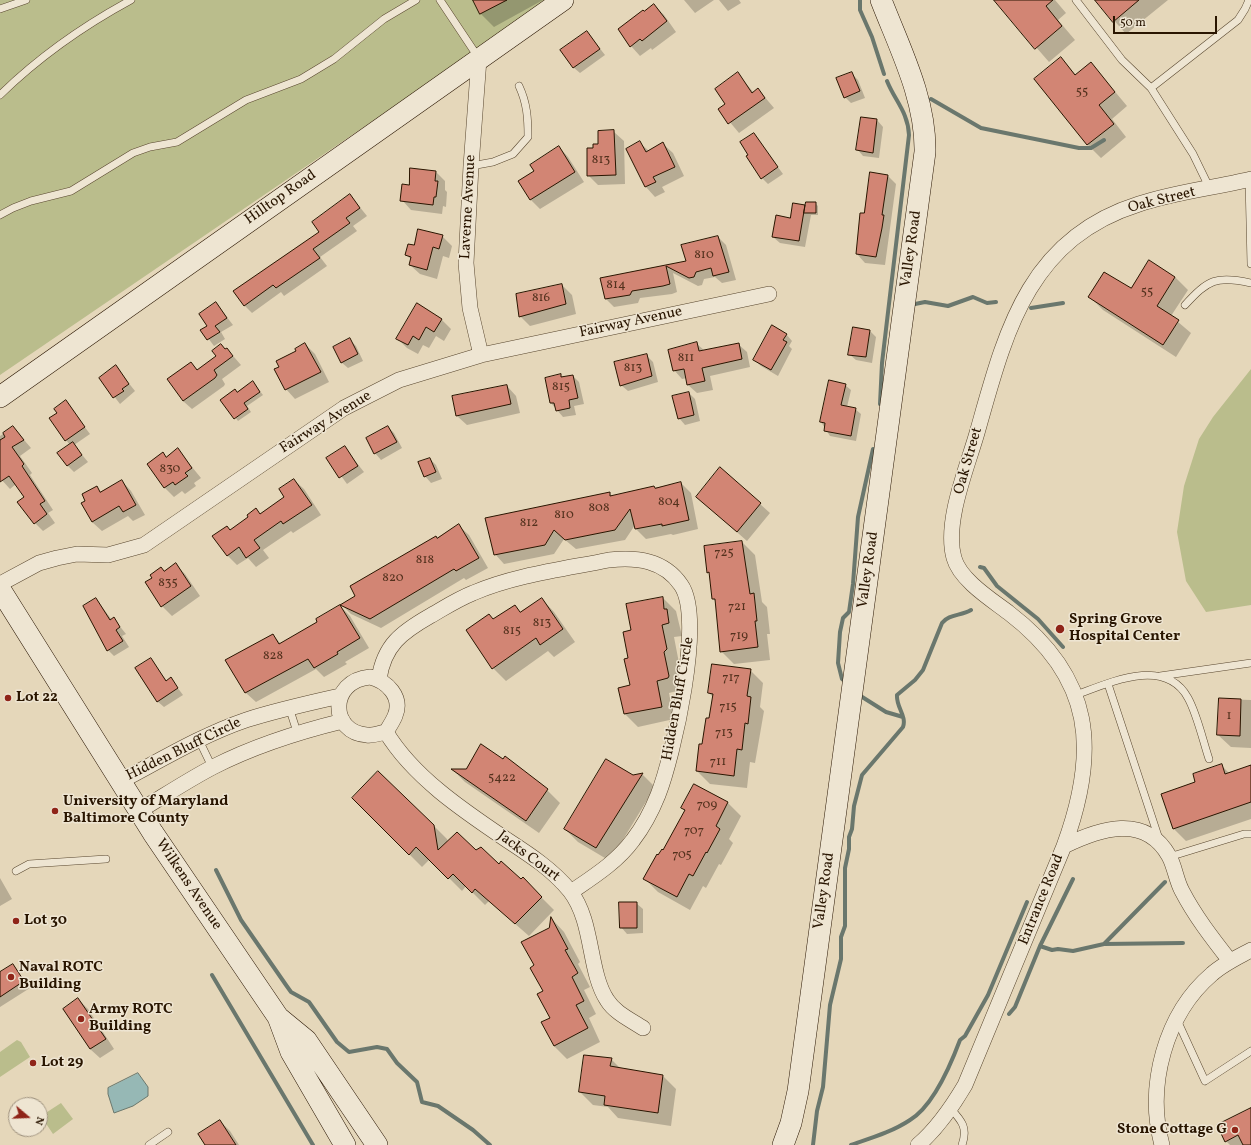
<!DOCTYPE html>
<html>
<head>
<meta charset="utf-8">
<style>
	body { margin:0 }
	#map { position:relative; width:1251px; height:1145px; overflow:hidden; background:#e5d7ba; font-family:Vollkorn,serif }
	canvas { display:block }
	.north { position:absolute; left:8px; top:1097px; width:40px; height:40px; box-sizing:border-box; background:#eee5d2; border:1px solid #9f927e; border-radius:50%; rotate:109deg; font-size:11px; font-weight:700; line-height:16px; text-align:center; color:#291500 }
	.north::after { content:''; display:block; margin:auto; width:14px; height:18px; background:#8f2418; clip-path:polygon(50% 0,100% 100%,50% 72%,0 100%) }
	.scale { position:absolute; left:1113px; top:16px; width:104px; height:18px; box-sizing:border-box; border:2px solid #291500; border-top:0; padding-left:5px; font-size:12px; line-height:14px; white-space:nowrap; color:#291500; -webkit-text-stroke:3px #eee5d2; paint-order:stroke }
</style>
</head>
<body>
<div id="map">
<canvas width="1251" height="1145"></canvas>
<div class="north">N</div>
<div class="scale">50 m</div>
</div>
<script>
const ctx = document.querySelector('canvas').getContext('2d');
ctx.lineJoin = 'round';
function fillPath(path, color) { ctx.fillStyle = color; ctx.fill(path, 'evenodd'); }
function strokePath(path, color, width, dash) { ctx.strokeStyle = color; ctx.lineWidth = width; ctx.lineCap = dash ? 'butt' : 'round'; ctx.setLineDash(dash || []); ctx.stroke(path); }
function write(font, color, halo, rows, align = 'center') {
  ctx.font = font + ' Vollkorn,serif'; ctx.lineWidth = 3; ctx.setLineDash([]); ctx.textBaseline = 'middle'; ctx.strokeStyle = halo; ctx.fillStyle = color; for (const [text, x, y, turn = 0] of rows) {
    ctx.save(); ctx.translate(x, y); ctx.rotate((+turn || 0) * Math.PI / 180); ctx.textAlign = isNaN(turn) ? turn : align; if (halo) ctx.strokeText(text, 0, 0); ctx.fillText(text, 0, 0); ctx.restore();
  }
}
const green = new Path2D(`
	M 0,0 L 550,0 L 0,375 Z
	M 1251,369 L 1251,605 L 1206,612 L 1186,581 L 1177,532 L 1184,486 L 1199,439 L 1213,417 Z
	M 17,1040 L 21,1042 L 30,1057 L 0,1077 L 0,1052 Z
	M 61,1103 L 73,1119 L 53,1134 L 41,1116 Z`);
const water = new Path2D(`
	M 138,1073 L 148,1087 L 148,1096 L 133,1106 L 114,1113 L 108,1094 L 108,1088 Z`);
const shadow = new Path2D(`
	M 474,0 L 543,0 L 494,27 L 481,14 Z
	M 684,0 L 714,0 L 695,13 Z
	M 719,0 L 739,0 L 741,3 L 728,11 Z
	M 995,0 L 1055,0 L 1066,13 L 1058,20 L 1075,40 L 1049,62 Z
	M 1096,0 L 1168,0 L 1126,34 Z
	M 654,5 L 664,15 L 676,32 L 652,50 L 651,48 L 640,56 L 631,46 L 644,12 Z
	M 587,32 L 605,55 L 580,73 L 573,67 Z
	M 1061,58 L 1076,75 L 1091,63 L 1127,106 L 1112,119 L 1126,137 L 1101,158 L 1088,145 L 1035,79 Z
	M 851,73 L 858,80 L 865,98 L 851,103 L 845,97 Z
	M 738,74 L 754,93 L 758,89 L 774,108 L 739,133 L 719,109 L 726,104 Z
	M 877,120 L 883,127 L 879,158 L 863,156 L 857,149 Z
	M 614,132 L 624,141 L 625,184 L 598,185 L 588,175 L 594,149 Z
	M 754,134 L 783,174 L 768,184 L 762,178 L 750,155 Z
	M 640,143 L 649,151 L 663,144 L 673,153 L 684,176 L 662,187 L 665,192 L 655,197 L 646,187 L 627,149 Z
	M 559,147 L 568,157 L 584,182 L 540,209 L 530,199 L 535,172 Z
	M 436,172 L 445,181 L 445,190 L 447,192 L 446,207 L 443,206 L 442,214 L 411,210 L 402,200 L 410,186 Z
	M 888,176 L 896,184 L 885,265 L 865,263 L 857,254 L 861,214 L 865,214 Z
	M 350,195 L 367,216 L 353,226 L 357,231 L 320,257 L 327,266 L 284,296 L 281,292 L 252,313 L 244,305 L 320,232 Z
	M 815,203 L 818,206 L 818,215 L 811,215 L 805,247 L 780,243 L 773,237 L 805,206 L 806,207 Z
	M 442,236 L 452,246 L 449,258 L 443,256 L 437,279 L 420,274 L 410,265 L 412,260 L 406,255 L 415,246 Z
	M 718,237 L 726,245 L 736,280 L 722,283 L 715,277 L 704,279 L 702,285 L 698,286 L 673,273 L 677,292 L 672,294 L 640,298 L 638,303 L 614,307 L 606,299 L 601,279 L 687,262 Z
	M 1175,277 L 1188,290 L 1171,316 L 1191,333 L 1176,357 L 1103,310 L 1090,297 L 1131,290 Z
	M 562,285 L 572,295 L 576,314 L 530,326 L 520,316 Z
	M 216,303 L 233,325 L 221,332 L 225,339 L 214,346 L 202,330 L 208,326 Z
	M 418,305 L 442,320 L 451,329 L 444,341 L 436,336 L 429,348 L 423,345 L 418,354 L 407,348 L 397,338 Z
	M 870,331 L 876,337 L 872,363 L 856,360 L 849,354 Z
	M 786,334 L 792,341 L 789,346 L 792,349 L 778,376 L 761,366 L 754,360 Z
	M 350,340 L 356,346 L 363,361 L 348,368 L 341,362 Z
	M 305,344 L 315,354 L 329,382 L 295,399 L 286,389 L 280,367 Z
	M 697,344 L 705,351 L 738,344 L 747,352 L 750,367 L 710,376 L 713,390 L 697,393 L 688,385 L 687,378 L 682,379 L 674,370 Z
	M 227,349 L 241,365 L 222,379 L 225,384 L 224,386 L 192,409 L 183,401 L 191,363 L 198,370 Z
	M 647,356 L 653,362 L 658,382 L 628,391 L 621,385 Z
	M 116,367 L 135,391 L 120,404 L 100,378 Z
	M 560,375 L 563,378 L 573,376 L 579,382 L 584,404 L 574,406 L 576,415 L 563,417 L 551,403 Z
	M 255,385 L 263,395 L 247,406 L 251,412 L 238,421 L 222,400 Z
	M 845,385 L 851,390 L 847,407 L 855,409 L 861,414 L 856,441 L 830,436 L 821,422 Z
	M 507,386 L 516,396 L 520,413 L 467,425 L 457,416 Z
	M 689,393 L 695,399 L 700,421 L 685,425 L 679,418 Z
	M 66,402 L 90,434 L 74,445 L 88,462 L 74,472 L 68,466 L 70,445 L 66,440 L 58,413 Z
	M 13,427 L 31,448 L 20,456 L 32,473 L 30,475 L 53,510 L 48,513 L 55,523 L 43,531 L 35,523 L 26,497 L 16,484 L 10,489 L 0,478 L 0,436 Z
	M 388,427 L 394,433 L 402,448 L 381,460 L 375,453 Z
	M 344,447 L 364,472 L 347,484 L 328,458 Z
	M 178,450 L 201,478 L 194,483 L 196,486 L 185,494 L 182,491 L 174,497 L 165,488 L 148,464 L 163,454 L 167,458 Z
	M 430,459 L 436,465 L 442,479 L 431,483 L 425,476 Z
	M 294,480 L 304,489 L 321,515 L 293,533 L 291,531 L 263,550 L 269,558 L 256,567 L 248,558 L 237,565 L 227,555 L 230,531 L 250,517 L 255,509 L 260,514 L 286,497 Z
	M 122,481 L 131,491 L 145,515 L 133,521 L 128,516 L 102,531 L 92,522 L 87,501 L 96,487 L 102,493 Z
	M 681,483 L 691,493 L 698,529 L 673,535 L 671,534 L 646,539 L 636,529 L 635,525 L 625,540 L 576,549 L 564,539 L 554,554 L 504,564 L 495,554 L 609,493 L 612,496 Z
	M 697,497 L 760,504 L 770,513 L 747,541 Z
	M 459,526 L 469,535 L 488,568 L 466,580 L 464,578 L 381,628 L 351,614 L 342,605 L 437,539 Z
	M 742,542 L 755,555 L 762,602 L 767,607 L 770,634 L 767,634 L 770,660 L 734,664 L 721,651 L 716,602 L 713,599 L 710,574 L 707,572 Z
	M 175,564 L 185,574 L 200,596 L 172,616 L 162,606 L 153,578 Z
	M 663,598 L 676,611 L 682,636 L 674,637 L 679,663 L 677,665 L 681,690 L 669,693 L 674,719 L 638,727 L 625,714 L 631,686 L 629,659 L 632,631 Z
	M 96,599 L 112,620 L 114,619 L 126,634 L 122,636 L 129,647 L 114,656 L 108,650 Z
	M 542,599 L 554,612 L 575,642 L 554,657 L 548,651 L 506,681 L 493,668 L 494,620 L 515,607 L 521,613 Z
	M 340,606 L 350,616 L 369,648 L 345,662 L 347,664 L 324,677 L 316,669 L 256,702 L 246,693 L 226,660 L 273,635 L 281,644 L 319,622 Z
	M 151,660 L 167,681 L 171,679 L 183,695 L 164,707 L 157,701 Z
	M 750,670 L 763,683 L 760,707 L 764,711 L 755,763 L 750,762 L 747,788 L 710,784 L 697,771 L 710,719 L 713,697 L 709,693 Z
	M 1220,699 L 1251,700 L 1251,748 L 1231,747 L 1218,735 Z
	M 1221,765 L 1230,774 L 1251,766 L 1251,819 L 1186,841 L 1174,829 L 1197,783 Z
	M 453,770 L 547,790 L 560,803 L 539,833 L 465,782 Z
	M 642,774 L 655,787 L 610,861 L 578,842 L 565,829 L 633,776 Z
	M 695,786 L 728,803 L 741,816 L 729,839 L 733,843 L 721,865 L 719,864 L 706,888 L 703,886 L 690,910 L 658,892 L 645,879 L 664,851 L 685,811 L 682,808 Z
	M 353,798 L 434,826 L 447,839 L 448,842 L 476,851 L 521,880 L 523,879 L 554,910 L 529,936 L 489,901 L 485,905 L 466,886 L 462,891 L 430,859 L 422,867 Z
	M 0,878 L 12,899 L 0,906 Z
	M 636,903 L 643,909 L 643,933 L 627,934 L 621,927 Z
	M 552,919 L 564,932 L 580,962 L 578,964 L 590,987 L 584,990 L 596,1014 L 589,1018 L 600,1042 L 567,1059 L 554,1046 L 542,1023 L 551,1018 L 536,966 Z
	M 12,965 L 30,988 L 0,1007 L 0,973 Z
	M 78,999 L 88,1009 L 114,1049 L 100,1058 L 90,1049 L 64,1009 Z
	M 611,1059 L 621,1069 L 663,1076 L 676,1089 L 671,1126 L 618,1118 L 608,1107 L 593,1105 L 580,1092 Z
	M 1251,1113 L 1251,1145 L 1230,1145 L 1226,1141 Z
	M 220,1121 L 230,1131 L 239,1145 L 206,1145 Z`);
const stream = new Path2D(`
	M 860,0 L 860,10 L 872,37 L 884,74
	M 931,99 L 981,128 L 1079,148 L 1091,148 L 1104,140
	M 915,304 L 925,302 L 948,306 L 973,297 L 987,303 L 996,302
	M 1031,308 L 1063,303
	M 880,404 L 882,363 L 909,135 C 908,112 895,101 887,81
	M 980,567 L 984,568 L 997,586 L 1038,619 L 1063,647
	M 847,683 L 842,679 L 838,663 L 840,632 L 843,618 L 849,612 L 853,584 L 858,517 L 873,449
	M 859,695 L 886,712 L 903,717
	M 216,870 L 241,920 L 286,985 L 291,992 L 309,1002 L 337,1042 L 349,1052 L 377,1047 L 387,1049 L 397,1063 L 417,1082 L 422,1102 L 438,1106 L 473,1130 L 490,1145
	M 1104,944 L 1165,882
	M 1040,946 L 1052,950 L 1058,949 L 1073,951 L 1104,944 L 1183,943
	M 212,975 L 313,1145
	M 1009,1014 L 1015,1007 L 1040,946 L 1073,879
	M 813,1145 L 817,1111 L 823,1087 L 830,1005 L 841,959 L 841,937 L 845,926 L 845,868 L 849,849 L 849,837 L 852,829 L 854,806 L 862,775 L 903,727 C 907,716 896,707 897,695 L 915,680 L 923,670 L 942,623 C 949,614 961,616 971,610
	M 851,1145 C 871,1138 892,1132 910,1120 C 933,1106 951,1064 960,1040 L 965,1036 L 988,995 L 1027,902`);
const building = new Path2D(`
	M 473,0 L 507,0 L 480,14 Z
	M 994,0 L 1053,0 L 1046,6 L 1062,26 L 1035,49 Z
	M 1095,0 L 1139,0 L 1113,22 Z
	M 654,4 L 667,21 L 642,41 L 640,39 L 630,47 L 618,29 L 643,10 L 644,11 Z
	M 587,31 L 600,49 L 573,68 L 560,50 Z
	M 1061,57 L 1075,75 L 1091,62 L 1115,92 L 1099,105 L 1114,124 L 1087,145 L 1034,79 Z
	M 738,72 L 752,93 L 758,88 L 765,98 L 728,124 L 718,109 L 725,104 L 715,89 Z
	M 852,72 L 860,91 L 844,98 L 836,78 Z
	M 861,117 L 877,119 L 873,153 L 856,150 Z
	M 614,130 L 616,175 L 587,176 L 587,148 L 593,148 L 593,144 L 598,144 L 598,131 Z
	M 754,133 L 778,167 L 761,179 L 746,156 L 748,155 L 740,142 Z
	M 640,141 L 646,152 L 663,142 L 675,167 L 653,177 L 656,182 L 645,187 L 626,149 Z
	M 559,146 L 575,172 L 530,200 L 518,181 L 534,171 L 530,165 Z
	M 410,168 L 436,171 L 435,181 L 438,181 L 436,197 L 434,197 L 433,205 L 400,201 L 402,184 L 409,185 Z
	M 870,172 L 888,175 L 882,215 L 884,215 L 882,228 L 876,257 L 856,254 L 860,213 L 864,213 Z
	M 350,194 L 360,208 L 346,218 L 350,223 L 313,249 L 320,258 L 276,288 L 273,285 L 244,306 L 233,291 L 319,232 L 312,222 Z
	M 806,202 L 816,202 L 816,213 L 804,213 Z
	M 793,203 L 805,205 L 799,241 L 772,237 L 776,215 L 790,218 Z
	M 418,229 L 443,235 L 439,249 L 433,247 L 427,270 L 409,265 L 411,257 L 405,255 L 408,244 L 414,245 Z
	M 718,236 L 729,272 L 713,276 L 711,268 L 696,272 L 694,277 L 689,278 L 666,266 L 670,284 L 663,286 L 632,291 L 630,295 L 605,299 L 600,278 L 686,261 L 681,245 Z
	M 1149,260 L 1175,277 L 1157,306 L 1179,320 L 1163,345 L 1088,297 L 1104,272 L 1131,288 Z
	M 562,284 L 566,304 L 519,317 L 516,294 Z
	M 216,302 L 227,318 L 215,326 L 220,332 L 207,340 L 200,330 L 207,326 L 199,314 Z
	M 417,303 L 442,319 L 434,332 L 426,327 L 419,340 L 413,336 L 408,345 L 396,339 Z
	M 772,325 L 787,334 L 783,340 L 787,342 L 771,370 L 753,360 Z
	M 853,327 L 870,330 L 866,357 L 848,355 Z
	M 350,338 L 358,354 L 341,363 L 333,347 Z
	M 697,342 L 699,351 L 739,343 L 742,359 L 702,368 L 705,381 L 687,385 L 684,369 L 673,371 L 668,350 Z
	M 305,343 L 321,372 L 285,390 L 274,369 L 279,367 L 276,361 L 296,351 L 295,349 Z
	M 221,344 L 225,349 L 227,348 L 233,356 L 214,370 L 217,375 L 215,378 L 183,401 L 167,379 L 191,362 L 197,370 L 216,356 L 212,351 Z
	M 647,354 L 652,376 L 620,386 L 614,362 Z
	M 116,365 L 129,384 L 122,389 L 124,391 L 113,398 L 99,378 Z
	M 561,374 L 561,377 L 573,375 L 578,398 L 569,400 L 570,408 L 556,411 L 554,403 L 550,403 L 545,378 Z
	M 829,380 L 846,384 L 841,405 L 856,408 L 851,436 L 824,431 L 825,423 L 820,422 Z
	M 253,381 L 260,392 L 244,403 L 248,409 L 234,419 L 220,400 L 235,389 L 237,392 Z
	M 507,385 L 511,404 L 456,416 L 452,396 Z
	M 689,392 L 694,415 L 678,419 L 672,396 Z
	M 66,400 L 85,427 L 65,441 L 49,418 L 57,413 L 54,409 Z
	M 13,426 L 24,440 L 12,447 L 24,464 L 22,466 L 45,501 L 40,504 L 47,514 L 34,524 L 17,502 L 24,497 L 9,476 L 0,482 L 0,440 L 5,437 L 3,433 Z
	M 388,426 L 397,442 L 374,454 L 366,438 Z
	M 73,442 L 82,455 L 67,466 L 57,453 Z
	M 345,446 L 358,466 L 339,478 L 326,458 Z
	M 178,448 L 192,468 L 185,473 L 188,476 L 175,485 L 173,482 L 164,488 L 147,464 L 163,452 L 166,457 Z
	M 430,458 L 436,472 L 424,477 L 418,462 Z
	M 720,467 L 761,503 L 737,532 L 696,497 Z
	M 294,479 L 312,505 L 283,524 L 281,521 L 254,540 L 260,548 L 246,558 L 239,547 L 227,556 L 212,536 L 227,526 L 230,530 L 248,517 L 247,515 L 256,508 L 260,514 L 284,497 L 279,489 Z
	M 122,480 L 136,505 L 123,512 L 119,506 L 92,522 L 81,503 L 85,501 L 82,494 L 97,486 L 100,492 Z
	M 681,482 L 689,520 L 662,526 L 662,524 L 635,529 L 630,509 L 615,530 L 565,540 L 554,530 L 545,545 L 494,555 L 485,518 L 610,492 L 610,496 L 654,486 L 655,488 Z
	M 459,524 L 479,558 L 456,571 L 454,569 L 370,619 L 340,605 L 355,596 L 350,586 L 436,536 L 437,538 Z
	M 742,541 L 750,594 L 754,593 L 757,621 L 755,621 L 758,647 L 720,652 L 715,599 L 712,599 L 709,572 L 707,573 L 704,546 Z
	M 176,563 L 191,586 L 161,607 L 145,582 L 152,578 L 150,575 L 161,567 L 164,571 Z
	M 663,597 L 664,609 L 667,609 L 669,623 L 662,625 L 667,649 L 664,652 L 669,676 L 668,678 L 657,681 L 662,707 L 624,714 L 618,688 L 630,685 L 624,659 L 628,658 L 623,632 L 631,630 L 626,604 Z
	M 96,598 L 110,620 L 114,617 L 120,627 L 116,630 L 123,641 L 107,651 L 83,606 Z
	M 542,598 L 563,629 L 540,645 L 536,638 L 492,669 L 466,630 L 489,614 L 493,619 L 515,605 L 520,612 Z
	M 340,605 L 360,638 L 337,652 L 338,654 L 314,668 L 308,659 L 245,693 L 225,660 L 273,634 L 279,644 L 317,622 L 316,619 Z
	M 151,658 L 166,681 L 171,677 L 178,688 L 157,702 L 135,668 Z
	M 712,664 L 751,669 L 747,696 L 751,697 L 748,724 L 745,723 L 742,750 L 737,749 L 734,776 L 696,771 L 699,744 L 702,744 L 706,718 L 709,718 L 713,694 L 708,693 Z
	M 1219,698 L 1241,699 L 1240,736 L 1217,735 Z
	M 481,744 L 503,759 L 505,756 L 548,789 L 526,821 L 451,769 L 466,769 Z
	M 606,759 L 633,775 L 643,773 L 596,848 L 564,829 Z
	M 1222,764 L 1225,774 L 1251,765 L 1251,802 L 1173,829 L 1161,794 L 1195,782 L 1193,774 Z
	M 378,771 L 434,825 L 438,850 L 457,832 L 476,850 L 481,847 L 499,864 L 501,861 L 521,879 L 523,877 L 542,897 L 515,924 L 475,889 L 472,893 L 453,874 L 448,879 L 416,847 L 409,855 L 352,798 Z
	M 694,784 L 728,802 L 716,826 L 720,829 L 707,853 L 706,852 L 693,876 L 689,874 L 677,897 L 643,879 L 657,854 L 658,855 L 662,849 L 663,850 L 685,810 L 681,808 Z
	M 619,902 L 637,902 L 637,928 L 620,928 Z
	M 551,917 L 568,949 L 565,950 L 578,973 L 572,977 L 584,1001 L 576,1005 L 588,1028 L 554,1046 L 541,1022 L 550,1018 L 537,994 L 543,991 L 530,968 L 534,965 L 521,942 L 549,928 Z
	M 13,964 L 24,981 L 0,997 L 0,972 Z
	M 78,998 L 106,1039 L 90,1049 L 63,1009 Z
	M 584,1055 L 612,1058 L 610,1066 L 663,1075 L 658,1113 L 604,1105 L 605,1096 L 579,1092 Z
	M 1251,1108 L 1251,1145 L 1243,1145 L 1238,1135 L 1225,1142 L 1217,1125 Z
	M 220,1120 L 236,1145 L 205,1145 L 198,1134 Z`);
const lane = new Path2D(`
	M 440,0 L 478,57
	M 1076,0 L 1122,60 L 1151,88 L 1193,154 L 1210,189
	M 0,9 L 26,0
	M 1151,88 L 1238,20 L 1245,9 L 1249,0
	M 0,95 C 39,57 83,26 131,0
	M 471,166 L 493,162 L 513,154 L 528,137 C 528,118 527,103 519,86
	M 1249,180 L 1251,264
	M 0,215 L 13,208 L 31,201 L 71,191 L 133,153 L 150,147 L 177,142 L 246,100 L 301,79 L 334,59 L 384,19 L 416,0
	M 1185,305 C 1208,280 1216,275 1251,283
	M 1160,676 L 1251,663
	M 1108,684 L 1159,839
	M 1076,695 C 1109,683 1165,656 1188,698 C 1197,714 1203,741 1209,759
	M 289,707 L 297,732
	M 199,740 L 212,767
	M 1169,857 L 1244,834 L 1251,834
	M 16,871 L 29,864 L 106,859
	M 1177,1020 L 1205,1081 L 1251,1051
	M 951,1109 C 962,1121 968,1128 962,1145
	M 149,1145 L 168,1132`);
const street = new Path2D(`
	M 479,59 L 471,166 L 466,263 L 470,308 L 481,355
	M 0,584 L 39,563 L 57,558 L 77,554 L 108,555 L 144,545 L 344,408 L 399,380 L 481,355 L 769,294
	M 370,677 C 387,681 403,697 395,716 C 393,721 389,727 386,732 C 380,733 373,736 367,735 C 330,733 328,681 370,677 Z
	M 379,679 C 384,645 402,632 430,616 C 444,608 458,599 473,593 C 515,575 564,569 609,560 C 637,557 664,560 681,585 C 705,619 673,757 658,795 C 652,810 643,827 633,840 C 617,862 593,877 571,892
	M 386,732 C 413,777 464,811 507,840 C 530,855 553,870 570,891 C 594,922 588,971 607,1000 C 615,1013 631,1020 643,1028
	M 121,781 C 161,760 202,735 246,720 C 277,710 309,703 340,696
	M 139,811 C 164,796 188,780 213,767 C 254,746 298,732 343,721
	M 1064,846 C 1099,751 1094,678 1009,613 C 992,600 960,580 954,558 C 944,522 967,468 977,433 C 1005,334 1027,239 1139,204 C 1175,192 1214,188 1251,179
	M 918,1145 C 938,1128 952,1107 965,1085 L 1064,846 C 1099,829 1145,813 1169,856 C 1175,867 1176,880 1182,891 C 1195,916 1212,938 1230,961
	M 1162,1145 C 1146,1086 1165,1014 1212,974 C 1223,964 1238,957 1251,950`);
const secondary = new Path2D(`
	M 0,397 L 563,0
	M 0,589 L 153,833 L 278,1017 L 291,1052 L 345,1145
	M 278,1017 L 306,1040 L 377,1145
	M 783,1145 L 791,1123 L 798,1091 L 925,152 C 926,99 900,49 881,0`);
const markers = [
	[1060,629,5,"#8f2418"],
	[8,698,4,"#8f2418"],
	[55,811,4,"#8f2418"],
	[16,921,4,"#8f2418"],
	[11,977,4,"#8f2418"],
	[81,1019,4,"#8f2418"],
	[33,1063,4,"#8f2418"],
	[1235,1130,4,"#8f2418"]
];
const numberNames = [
	["55",1082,93],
	["813",601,161],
	["810",704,256],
	["814",616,286],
	["55",1147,293],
	["816",541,299],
	["811",686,359],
	["813",633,369],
	["815",561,388],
	["830",170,470],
	["804",669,503],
	["808",599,509],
	["810",564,516],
	["812",529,524],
	["725",724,554],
	["818",425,561],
	["820",393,579],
	["835",168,584],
	["721",737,608],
	["813",542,624],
	["815",512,632],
	["719",739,637],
	["828",273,657],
	["717",731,679],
	["715",728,708],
	["1",1229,717],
	["713",724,734],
	["711",718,763],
	["5422",502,779],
	["709",707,806],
	["707",694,832],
	["705",682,856]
];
const streetNames = [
	["Hilltop Road",281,198,-35],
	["Oak Street",1162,201,-14],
	["Laverne Avenue",469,207,-87],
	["Valley Road",912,249,-82],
	["Fairway Avenue",631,323,-12],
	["Fairway Avenue",326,423,-32],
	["Oak Street",969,461,-74],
	["Valley Road",869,570,-82],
	["Hidden Bluff Circle",679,699,-80],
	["Hidden Bluff Circle",184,750,-26],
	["Jacks Court",528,857,37],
	["Wilkens Avenue",188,885,56],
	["Valley Road",825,891,-82],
	["Entrance Road",1042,900,-68]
];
const poiNames = [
	["Spring Grove",1069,620],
	["Hospital Center",1069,637],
	["Lot 22",16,698],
	["University of Maryland",63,802],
	["Baltimore County",63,819],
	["Lot 30",24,921],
	["Naval ROTC",19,968],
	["Building",19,985],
	["Army ROTC",89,1010],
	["Building",89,1027],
	["Lot 29",41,1063],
	["Stone Cottage G",1227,1130,"right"]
];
fillPath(green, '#babd8c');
fillPath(water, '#96b8b5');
strokePath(water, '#6a776d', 1);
fillPath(shadow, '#0003');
strokePath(stream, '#6a776d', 4);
fillPath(building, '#d28574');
strokePath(building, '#291500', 1);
strokePath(lane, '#58462e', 8);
strokePath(street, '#58462e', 16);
strokePath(secondary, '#291500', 22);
strokePath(lane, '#eee5d2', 7);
strokePath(street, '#eee5d2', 15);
strokePath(secondary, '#eee5d2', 21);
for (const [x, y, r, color] of markers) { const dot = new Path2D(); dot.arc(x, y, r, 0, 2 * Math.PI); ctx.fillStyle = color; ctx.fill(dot); strokePath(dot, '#eee5d2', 1.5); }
write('13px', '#53311d', null, numberNames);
write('15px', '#291500', '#eee5d2', streetNames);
write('bold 15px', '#291500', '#eee5d2', poiNames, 'left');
</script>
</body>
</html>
